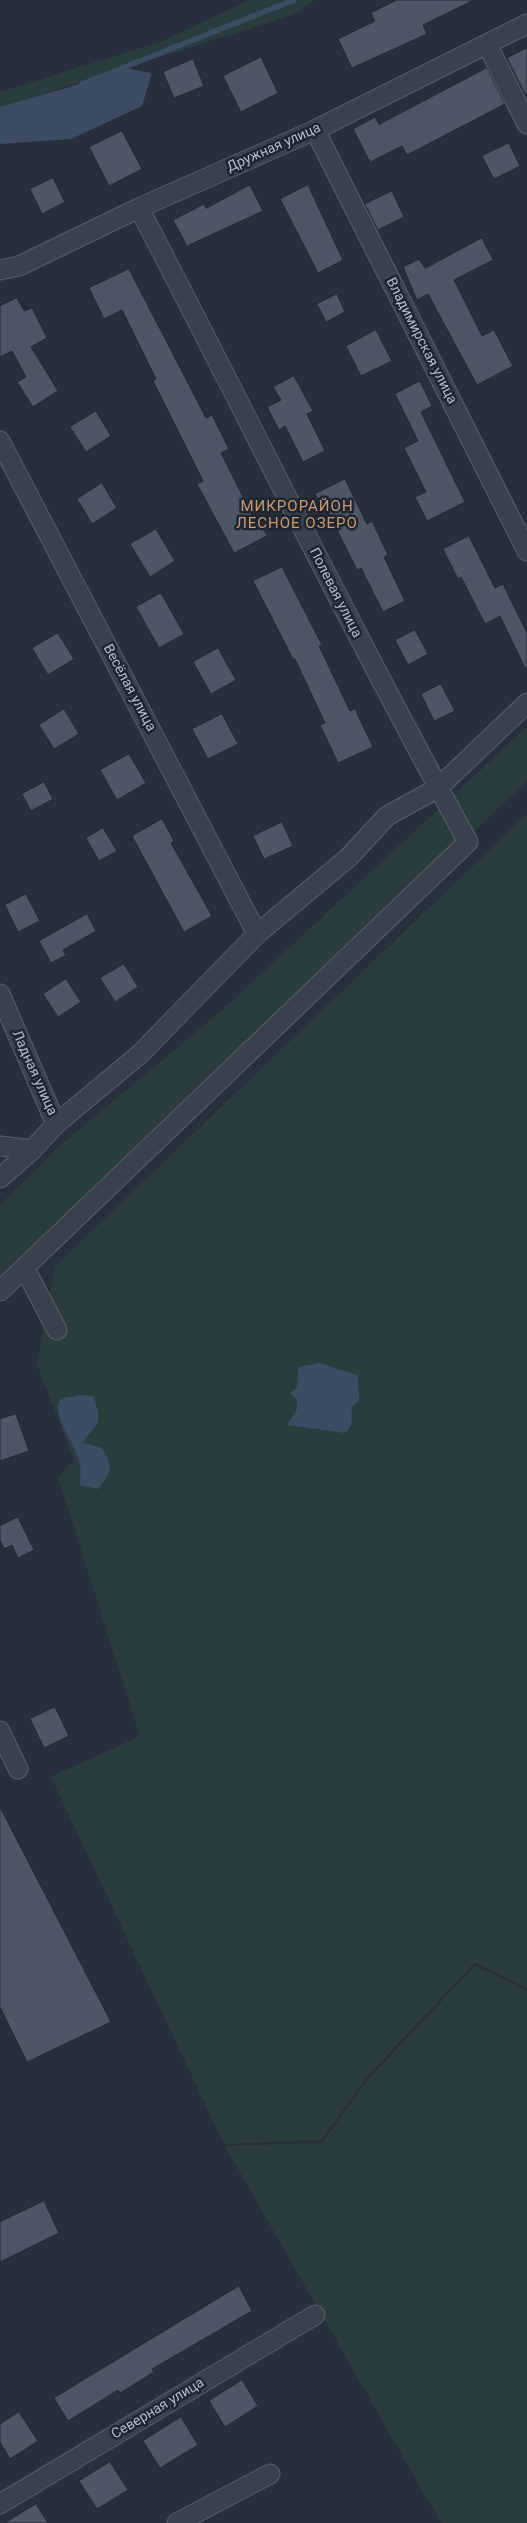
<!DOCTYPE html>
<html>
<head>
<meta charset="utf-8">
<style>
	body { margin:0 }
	canvas { display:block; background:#272f3c }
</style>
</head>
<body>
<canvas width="527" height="2523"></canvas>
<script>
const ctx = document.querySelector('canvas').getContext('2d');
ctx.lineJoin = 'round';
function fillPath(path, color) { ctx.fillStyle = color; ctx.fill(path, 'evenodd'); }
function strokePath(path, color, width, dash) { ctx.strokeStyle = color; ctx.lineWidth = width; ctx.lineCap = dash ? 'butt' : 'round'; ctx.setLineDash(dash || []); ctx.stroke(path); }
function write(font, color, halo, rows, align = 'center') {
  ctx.font = font + ' Roboto,sans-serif'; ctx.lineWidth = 5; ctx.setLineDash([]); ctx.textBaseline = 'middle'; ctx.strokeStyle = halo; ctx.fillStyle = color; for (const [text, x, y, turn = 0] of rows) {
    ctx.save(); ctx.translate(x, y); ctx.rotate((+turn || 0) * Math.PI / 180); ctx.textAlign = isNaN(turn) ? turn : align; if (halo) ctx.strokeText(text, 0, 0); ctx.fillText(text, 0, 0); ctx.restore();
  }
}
const green = new Path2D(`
	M 249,0 L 315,0 L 295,14 L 0,108 L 0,92 L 163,41 Z
	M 527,727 L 527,781 L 0,1281 L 0,1205 L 57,1148 L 220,1012 Z
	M 527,814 L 527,1988 L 476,1963 L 472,1965 L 367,2077 L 321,2140 L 224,2144 L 51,1777 L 140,1736 L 58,1477 L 74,1460 L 37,1364 L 55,1266 ZM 57,1413 L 94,1429 C 78,1441 81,1466 80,1485 L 80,1464 L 71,1438 Z
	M 475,1966 L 527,1990 L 527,2523 L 441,2523 L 225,2146 L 322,2143 L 369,2078 Z`);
const water = new Path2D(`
	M 125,68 L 152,73 L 142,106 L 71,139 L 0,144 L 0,107 L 87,82 Z
	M 319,1363 L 358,1375 L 359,1400 L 352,1407 L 351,1426 L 345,1433 L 287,1425 L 297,1409 L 297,1399 L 290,1393 L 297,1387 L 298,1367 Z
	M 82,1395 L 93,1396 C 97,1407 102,1419 94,1429 C 89,1435 86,1435 84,1443 L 102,1448 C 114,1468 112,1471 98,1489 L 80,1485 C 80,1479 81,1471 80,1465 C 77,1446 52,1417 59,1401 L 64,1398 Z`);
const stream = new Path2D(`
	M 82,84 L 294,0`);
const building = new Path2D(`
	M 397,0 L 474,0 L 423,25 L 427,34 L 352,68 L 338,39 L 375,21 L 371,13 Z
	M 527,48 L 527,93 L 525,94 L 507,58 Z
	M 261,57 L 278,93 L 241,112 L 223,76 Z
	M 193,59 L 204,86 L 174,98 L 163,72 Z
	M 487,68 L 505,104 L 407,155 L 402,146 L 370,162 L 353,129 L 375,117 L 379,124 Z
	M 122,131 L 142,169 L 109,186 L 89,147 Z
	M 509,143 L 520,166 L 494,179 L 482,156 Z
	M 53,178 L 65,202 L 42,214 L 30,189 Z
	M 250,185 L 263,211 L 187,246 L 173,220 L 204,204 L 206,208 Z
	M 308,185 L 343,260 L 318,273 L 280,199 Z
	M 392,191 L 404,217 L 378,230 L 365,204 Z
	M 482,238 L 493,260 L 454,280 L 482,336 L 494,330 L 513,366 L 477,385 L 428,294 L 417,300 L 403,267 L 419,259 L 425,268 Z
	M 129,269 L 206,418 L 212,415 L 229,449 L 221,453 L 252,515 L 255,513 L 267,536 L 234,553 L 197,484 L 203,481 L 153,381 L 156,379 L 122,310 L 104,319 L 89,288 Z
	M 337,294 L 345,312 L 326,322 L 317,304 Z
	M 17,298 L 24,311 L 32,308 L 47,338 L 31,347 L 58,391 L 33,407 L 17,382 L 26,377 L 12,351 L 0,357 L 0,306 Z
	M 376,330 L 392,361 L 361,376 L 346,346 Z
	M 294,376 L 313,411 L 307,414 L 325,451 L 303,462 L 285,426 L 279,430 L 267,407 L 281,400 L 273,387 Z
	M 420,381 L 432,406 L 421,412 L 465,502 L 427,521 L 415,497 L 426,492 L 404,448 L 418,441 L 395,394 Z
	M 96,411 L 111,436 L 86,452 L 70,427 Z
	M 345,479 L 367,524 L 372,521 L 388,555 L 384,557 L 405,601 L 383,612 L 361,568 L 357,570 L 328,512 L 325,514 L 315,494 Z
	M 102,483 L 117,508 L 92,524 L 77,499 Z
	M 156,529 L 175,561 L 150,577 L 130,544 Z
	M 469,536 L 495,588 L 503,584 L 527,633 L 527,672 L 500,616 L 485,624 L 461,577 L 458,579 L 443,549 Z
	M 282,567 L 322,645 L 319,646 L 350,711 L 355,709 L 373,747 L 338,763 L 320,725 L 325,723 L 295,659 L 293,659 L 253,581 Z
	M 161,593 L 184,634 L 159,648 L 136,607 Z
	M 415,630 L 428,654 L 408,665 L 395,640 Z
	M 58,633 L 74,659 L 48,675 L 32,648 Z
	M 218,648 L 236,680 L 211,694 L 193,662 Z
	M 441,684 L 455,711 L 434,721 L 421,694 Z
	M 64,709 L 79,734 L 54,749 L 39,725 Z
	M 222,714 L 238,744 L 208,759 L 192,729 Z
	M 129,754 L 146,783 L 117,800 L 100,770 Z
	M 44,782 L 53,799 L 31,811 L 22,794 Z
	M 162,819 L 174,841 L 171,843 L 212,916 L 184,932 L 132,836 Z
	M 282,822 L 293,846 L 264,859 L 253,836 Z
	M 103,828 L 117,851 L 99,861 L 86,838 Z
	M 26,894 L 40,921 L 18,932 L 5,905 Z
	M 87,914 L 96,931 L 63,950 L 66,955 L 51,963 L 39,941 Z
	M 124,964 L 138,987 L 115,1002 L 100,978 Z
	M 66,979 L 81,1002 L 58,1017 L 43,994 Z
	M 16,1414 L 29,1451 L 0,1461 L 0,1419 Z
	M 18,1517 L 34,1550 L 18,1558 L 12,1545 L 4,1549 L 0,1540 L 0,1526 Z
	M 55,1707 L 69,1736 L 44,1748 L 30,1719 Z
	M 0,1807 L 111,2022 L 27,2062 L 0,2007 Z
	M 44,2201 L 59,2233 L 0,2262 L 0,2222 Z
	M 239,2286 L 252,2311 L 152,2369 L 154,2372 L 120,2393 L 118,2390 L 68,2421 L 54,2398 Z
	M 242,2380 L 258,2406 L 225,2427 L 209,2401 Z
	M 19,2412 L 38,2441 L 10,2459 L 0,2442 L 0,2424 Z
	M 181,2417 L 198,2445 L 160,2468 L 143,2441 Z
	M 110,2462 L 128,2490 L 97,2509 L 79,2481 Z
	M 36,2504 L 48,2523 L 5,2523 Z`);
const minor = new Path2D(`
	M 487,44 L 527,124
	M 315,130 L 527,551
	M 0,270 L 19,266 L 139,208 L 315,130 L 527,24
	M 0,441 L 257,934
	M 0,994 L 56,1124
	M 0,1146 L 32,1150
	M 0,1178 L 32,1150 L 56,1124 L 140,1054 L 257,934 L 349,857 L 387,816 L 438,788 L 527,703
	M 25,1269 L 57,1330
	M 0,1291 L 468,842 C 353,633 249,419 139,208
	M 0,1731 L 18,1769
	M 0,2504 L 315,2315
	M 177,2523 L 270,2474`);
const streetNames = [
	["Дружная улица",274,148,-24],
	["Владимирская улица",421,341,63],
	["Полевая улица",335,593,63],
	["Весёлая улица",129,688,62],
	["Ладная улица",34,1073,66],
	["Северная улица",158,2409,-31]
];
const neighbourhoodNames = [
	["МИКРОРАЙОН",297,507],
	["ЛЕСНОЕ ОЗЕРО",297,524]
];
fillPath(green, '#2a3c3e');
fillPath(water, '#3e4c63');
strokePath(stream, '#3e4c63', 5.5);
fillPath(building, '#4d5664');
strokePath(building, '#212833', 1);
strokePath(minor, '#585f6a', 21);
strokePath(minor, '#3a414c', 19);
write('14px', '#b6bcc7', '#1f2631', streetNames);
ctx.letterSpacing = '1px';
write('15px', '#ca9a6e', '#1f2631', neighbourhoodNames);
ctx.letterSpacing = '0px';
</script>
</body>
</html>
